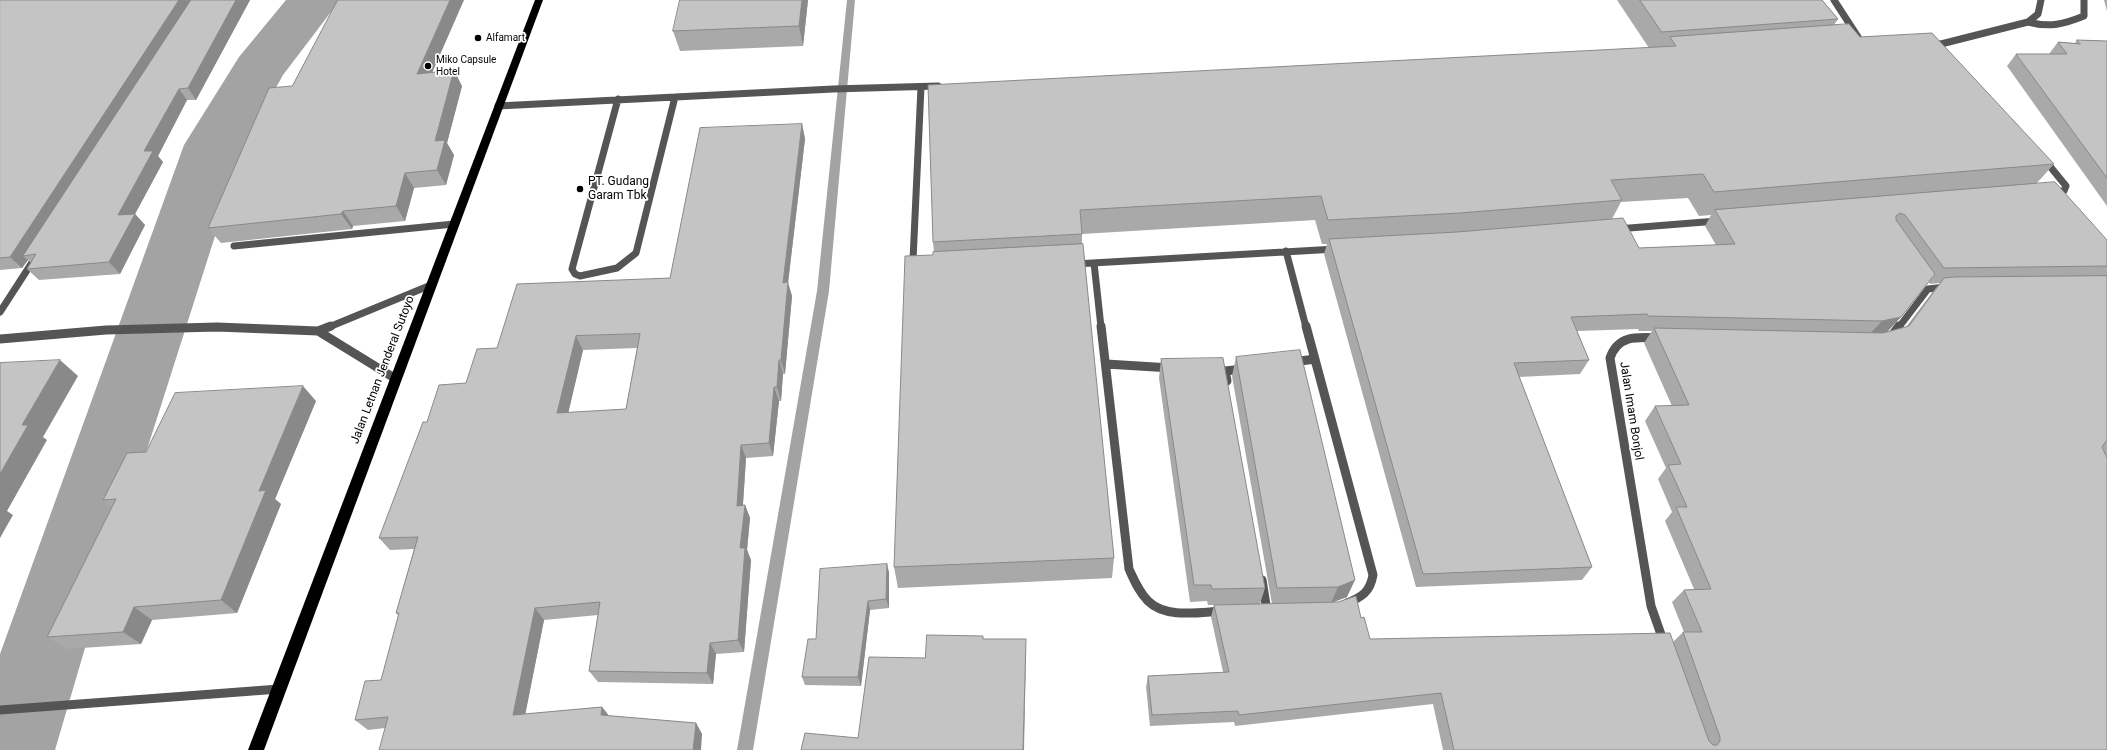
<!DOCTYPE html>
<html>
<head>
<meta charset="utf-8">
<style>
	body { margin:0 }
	canvas { display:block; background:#fff }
</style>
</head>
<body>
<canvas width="2107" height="750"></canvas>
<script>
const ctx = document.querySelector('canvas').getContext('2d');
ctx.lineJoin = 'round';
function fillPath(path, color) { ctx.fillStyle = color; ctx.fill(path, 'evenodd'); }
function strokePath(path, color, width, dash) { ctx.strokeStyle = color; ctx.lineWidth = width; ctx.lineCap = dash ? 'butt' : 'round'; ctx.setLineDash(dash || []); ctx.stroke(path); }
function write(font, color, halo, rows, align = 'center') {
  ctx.font = font + ' Roboto,sans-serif'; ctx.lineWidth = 3.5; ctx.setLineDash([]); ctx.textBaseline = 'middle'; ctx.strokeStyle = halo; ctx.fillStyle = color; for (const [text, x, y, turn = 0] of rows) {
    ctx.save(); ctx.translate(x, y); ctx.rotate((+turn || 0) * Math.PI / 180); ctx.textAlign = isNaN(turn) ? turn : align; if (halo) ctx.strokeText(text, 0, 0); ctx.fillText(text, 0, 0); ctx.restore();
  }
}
const stream = new Path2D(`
	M 847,0 L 855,0 L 829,291 L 753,750 L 737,750 L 817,291 Z`);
const river = new Path2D(`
	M 286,0 L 340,0 L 283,75 L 244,145 L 100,597 L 55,750 L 0,750 L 0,654 L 184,145 L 239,57 Z`);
const laneFar1 = new Path2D(`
	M 1834,0 L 1858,37
	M 2028,22 C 2050,28 2064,24 2084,16 L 2084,0
	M 1931,43 L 1941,44 L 2028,22 L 2038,14 L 2041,0
	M 618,99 L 572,269 L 575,274 L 580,276 L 617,268 L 636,253 L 675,97
	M 498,106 L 833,89 L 938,86
	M 2044,159 L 2066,186 L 2064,191 L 2052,192
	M 1617,229 L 1717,221
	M 234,246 L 454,224
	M 1286,251 L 1306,327
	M 1094,263 L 1101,327
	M 1075,264 L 1336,249
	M 916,266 L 913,260 L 921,87`);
const lane = new Path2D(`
	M 1101,326 L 1129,569 C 1134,580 1139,592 1148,601 C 1166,619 1200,612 1223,611
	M 1306,326 L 1373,575 C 1370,592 1362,597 1347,603
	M 1293,362 L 1315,359
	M 1106,364 L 1171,368
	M 1227,381 L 1225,371 L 1243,369
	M 1262,580 L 1267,611`);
const streetFar1 = new Path2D(`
	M 0,312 L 33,261
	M 329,327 L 431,285
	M 1899,327 L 1928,289 L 1946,287`);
const street = new Path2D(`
	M 318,331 L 396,379
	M 1891,337 L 1899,326
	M 1658,338 C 1637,337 1618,335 1610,358 L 1651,606 L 1664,643
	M 0,339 L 106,330 L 217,327 L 318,331 L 331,326
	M 0,710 L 279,689`);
const highway = new Path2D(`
	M 535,0 L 543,0 L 264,750 L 248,750 Z`);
const wall = new Path2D(`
	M 0,0 L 250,0 L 196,100 L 187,100 L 158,156 L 163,162 L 135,214 L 145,225 L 120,274 L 39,280 L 27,269 L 31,263 L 28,260 L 22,268 L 0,270 Z
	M 808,0 L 803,46 L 680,51 L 673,31 Z
	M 1617,0 L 1822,0 L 1838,19 L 1834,25 L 1860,37 L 2054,164 L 2036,184 L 2107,240 L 2107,750 L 1443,750 L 1433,704 L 1235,726 L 1234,722 L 1150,726 L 1146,687 L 1148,676 L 1223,672 L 1211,617 L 1214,605 L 1208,605 L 1207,601 L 1190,602 L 1159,378 L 1161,359 L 1265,588 L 1260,604 L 1272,604 L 1232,376 L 1236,357 L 1347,597 L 1332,602 L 1361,618 L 1370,639 L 1673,642 L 1683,632 L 1684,632 L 1672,602 L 1684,590 L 1694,589 L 1665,521 L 1672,512 L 1658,479 L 1666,468 L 1645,421 L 1655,406 L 1672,406 L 1644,343 L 1652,331 L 1639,331 L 1638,329 L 1577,331 L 1589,360 L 1580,374 L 1519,377 L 1592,567 L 1582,580 L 1416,587 L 1324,254 L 1327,244 L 1322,244 L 1315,220 L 1082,234 L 1082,244 L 1114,558 L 1112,578 L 898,588 L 894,567 L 934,252 L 933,242 L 1649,48 ZM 1688,198 L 1699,216 L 1711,215 L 1705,226 L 1716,245 L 1639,248 L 1612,219 L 1621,202 ZM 1929,282 L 1930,284 L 1940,283 L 1931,294 L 1906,327 L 1883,333 L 1882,333 L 1887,332 L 1901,317 Z
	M 2104,0 L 2107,0 L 2107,11 Z
	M 2077,40 L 2107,41 L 2107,206 L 2007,66 L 2016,54 L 2049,54 L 2058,42 L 2075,43 Z
	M 433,72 L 462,86 L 447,143 L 454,155 L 446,185 L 414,188 L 405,221 L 353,226 L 352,229 L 221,243 L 208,228 Z
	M 802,124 L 805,139 L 788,283 L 792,296 L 785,374 L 783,374 L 781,401 L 779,401 L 773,456 L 746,458 L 743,505 L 745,505 L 750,518 L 747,550 L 751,560 L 744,652 L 716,654 L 713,684 L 598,682 L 589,671 L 598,615 L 544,620 L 525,714 L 602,707 L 609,716 L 696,723 L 702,734 L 385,728 L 368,730 L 355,720 L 381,680 L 399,616 L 396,613 L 414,549 L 390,550 L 379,538 L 427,422 L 466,383 L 497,348 L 670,278 ZM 637,348 L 626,409 L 568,413 L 583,350 Z
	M 316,401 L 275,499 L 281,504 L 237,613 L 152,620 L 141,644 L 67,649 L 47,637 L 112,507 L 103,500 L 146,452 Z
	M 887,564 L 889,573 L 889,608 L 870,610 L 861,686 L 805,685 L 802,677 L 816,639 Z`);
const shadedWall = new Path2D(`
	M 179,0 L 194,0 L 23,256 L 28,260 L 22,268 L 10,257 Z
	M 236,0 L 250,0 L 196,100 L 188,88 Z
	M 450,0 L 464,0 L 425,89 L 417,74 Z
	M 802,0 L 808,0 L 803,46 L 799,26 Z
	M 454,70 L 462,86 L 447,143 L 454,155 L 446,185 L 437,170 L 435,141 Z
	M 179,89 L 187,100 L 158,156 L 163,162 L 135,214 L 145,225 L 120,274 L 109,262 L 118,215 L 144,151 Z
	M 802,124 L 805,139 L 788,283 L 792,296 L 785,374 L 781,360 L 783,283 Z
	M 405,173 L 414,188 L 405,221 L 396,206 Z
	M 343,211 L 353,226 L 352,229 L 341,214 Z
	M 1901,317 L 1887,332 L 1868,336 L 1882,321 Z
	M 576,336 L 583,350 L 565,427 L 557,413 Z
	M 60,360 L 78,376 L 43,437 L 47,440 L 7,511 L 13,515 L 0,538 L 0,474 L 22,425 Z
	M 779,360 L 783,374 L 781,401 L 777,387 Z
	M 303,386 L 316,401 L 275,499 L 281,504 L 237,613 L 221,600 L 259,491 Z
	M 774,387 L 779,401 L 773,456 L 769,443 Z
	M 741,445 L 746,458 L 742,518 L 737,506 Z
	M 745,505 L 750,518 L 747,550 L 751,560 L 744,652 L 738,640 L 740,548 Z
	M 887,564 L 889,573 L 889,608 L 886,599 Z
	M 1355,580 L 1347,597 L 1331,603 L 1338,587 Z
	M 868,601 L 870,610 L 861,686 L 858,677 Z
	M 134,607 L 152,620 L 141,644 L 123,632 Z
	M 535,608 L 544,620 L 523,726 L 513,715 Z
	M 1026,639 L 1026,650 L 1024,750 L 1023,750 Z
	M 710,643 L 716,654 L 713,684 L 707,673 Z
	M 602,707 L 610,717 L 601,715 Z
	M 696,723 L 702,734 L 701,750 L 693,750 Z`);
const building = new Path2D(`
	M 0,0 L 179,0 L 10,257 L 0,258 Z
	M 191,0 L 236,0 L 188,88 L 179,89 L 144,151 L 153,151 L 118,215 L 135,214 L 109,262 L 27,269 L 36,254 L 23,256 Z
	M 338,0 L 450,0 L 417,74 L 454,70 L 435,141 L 445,140 L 437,170 L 405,173 L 396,206 L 343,211 L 341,214 L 208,228 L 269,88 L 292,86 Z
	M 680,0 L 802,0 L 799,26 L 673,31 Z
	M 1640,0 L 1822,0 L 1838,19 L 1662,32 Z
	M 1849,24 L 1860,37 L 1932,33 L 2054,164 L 1714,192 L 1703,174 L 1611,180 L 1622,200 L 1460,213 L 1328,220 L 1321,196 L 1080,210 L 1082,234 L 933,242 L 928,85 L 1676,46 L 1670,37 Z
	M 2077,40 L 2107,41 L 2107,178 L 2016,54 L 2067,54 L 2058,42 L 2080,44 Z
	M 802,124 L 783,283 L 788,282 L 781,360 L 779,360 L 777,387 L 774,387 L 769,443 L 741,445 L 737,506 L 745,505 L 740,548 L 745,548 L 738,640 L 710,643 L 707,673 L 589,671 L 600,602 L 535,608 L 513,715 L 602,707 L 601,715 L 696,723 L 693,750 L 379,750 L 388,717 L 355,720 L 365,681 L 381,680 L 399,613 L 396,613 L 418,537 L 379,538 L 423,422 L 427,422 L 439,385 L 466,383 L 477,349 L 497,348 L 517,284 L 670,278 L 700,128 ZM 640,334 L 626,409 L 557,413 L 576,336 Z
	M 2055,182 L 2107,240 L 2107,266 L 1944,268 L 1905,215 L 1900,213 L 1896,216 L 1896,220 L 1935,274 L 1901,317 L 1882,321 L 1648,316 L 1647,314 L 1571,317 L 1589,360 L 1514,363 L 1592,567 L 1423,574 L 1329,239 L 1457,232 L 1623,218 L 1639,248 L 1735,244 L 1715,210 Z
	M 1083,244 L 1114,558 L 894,567 L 905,256 L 933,255 L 933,252 Z
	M 2107,276 L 2107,441 L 2106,441 L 2102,447 L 2107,458 L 2107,750 L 1454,750 L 1441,693 L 1239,715 L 1238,711 L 1152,715 L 1148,676 L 1229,672 L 1214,605 L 1338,602 L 1356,596 L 1361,618 L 1364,617 L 1370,639 L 1670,633 L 1709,741 L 1713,745 L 1717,745 L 1720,741 L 1720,737 L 1683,632 L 1702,632 L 1684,590 L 1711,589 L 1676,507 L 1687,507 L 1668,465 L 1681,464 L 1655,406 L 1689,405 L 1654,328 L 1883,333 L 1909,326 L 1944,278 L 1955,277 Z
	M 1300,350 L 1355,580 L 1338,587 L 1277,588 L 1236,357 Z
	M 1223,358 L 1265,588 L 1212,589 L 1211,585 L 1194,585 L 1161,359 Z
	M 60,360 L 22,425 L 28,425 L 0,474 L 0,363 Z
	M 303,386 L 259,491 L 266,490 L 221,600 L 134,607 L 123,632 L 47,637 L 116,499 L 103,500 L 127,453 L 146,452 L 175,393 Z
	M 887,564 L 886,599 L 868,601 L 858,677 L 802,677 L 808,639 L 816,639 L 820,569 Z
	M 927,635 L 983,636 L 983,639 L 1026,639 L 1023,750 L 801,750 L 805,733 L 858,738 L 869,657 L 925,658 Z`);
const markers = [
	[478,38,4,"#000"],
	[428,66,4,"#000"],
	[580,189,4,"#000"]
];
const farPoinames = [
	["Alfamart",486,38],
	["Miko Capsule",436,60],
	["Hotel",436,72]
];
const poiNames = [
	["PT. Gudang",588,182],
	["Garam Tbk",588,196]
];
const streetNames = [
	["Jalan Letnan Jenderal Sutoyo",383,370,-69],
	["Jalan Imam Bonjol",1631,411,81]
];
fillPath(stream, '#a3a3a3');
fillPath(river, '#a3a3a3');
strokePath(laneFar1, '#555', 7);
strokePath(lane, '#555', 9);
strokePath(streetFar1, '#555', 7);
strokePath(street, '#555', 9);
fillPath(highway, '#000');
fillPath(wall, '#a9a9a9');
fillPath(shadedWall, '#898989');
fillPath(building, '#c4c4c4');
strokePath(building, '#898989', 1);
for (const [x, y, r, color] of markers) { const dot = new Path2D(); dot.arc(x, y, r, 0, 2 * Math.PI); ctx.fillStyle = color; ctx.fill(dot); strokePath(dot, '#fff', 1.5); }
write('10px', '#000', '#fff', farPoinames, 'left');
write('12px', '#000', '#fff', poiNames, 'left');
write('12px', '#000', '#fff', streetNames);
</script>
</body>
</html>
